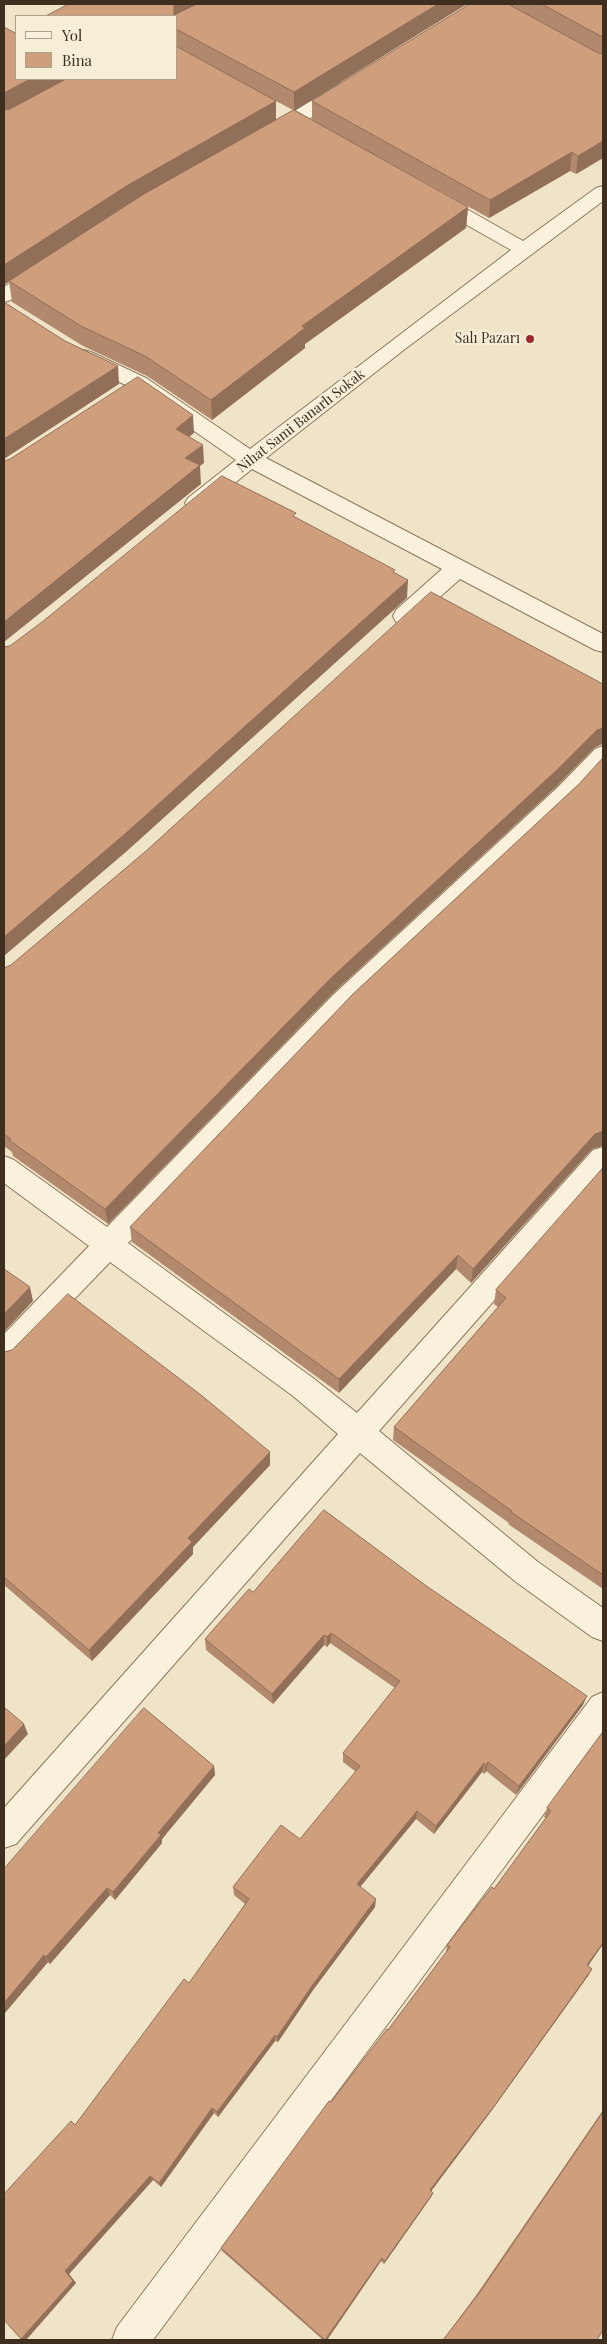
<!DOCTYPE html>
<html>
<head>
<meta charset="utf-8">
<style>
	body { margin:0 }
	#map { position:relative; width:607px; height:2344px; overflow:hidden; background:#f0e4c8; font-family:"Playfair Display",serif }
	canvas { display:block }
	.frame { position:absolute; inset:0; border:5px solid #3d2e20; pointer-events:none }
	.legend { position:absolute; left:15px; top:15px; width:162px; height:65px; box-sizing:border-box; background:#f7eed8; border:1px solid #ada18e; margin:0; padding:6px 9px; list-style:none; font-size:15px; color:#3d2e20 }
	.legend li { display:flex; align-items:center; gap:10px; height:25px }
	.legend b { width:25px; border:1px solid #ada18e }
</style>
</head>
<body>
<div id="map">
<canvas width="607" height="2344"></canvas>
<div class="frame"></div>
<ul class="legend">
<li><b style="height:6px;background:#faf1dc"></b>Yol</li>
<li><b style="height:14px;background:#cf9f7d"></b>Bina</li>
</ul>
</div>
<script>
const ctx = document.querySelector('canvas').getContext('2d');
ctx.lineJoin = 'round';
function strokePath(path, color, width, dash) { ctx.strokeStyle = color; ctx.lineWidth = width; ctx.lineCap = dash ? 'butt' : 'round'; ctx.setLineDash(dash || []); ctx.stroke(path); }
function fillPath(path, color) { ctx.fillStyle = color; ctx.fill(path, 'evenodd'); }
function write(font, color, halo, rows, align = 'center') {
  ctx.font = font + ' "Playfair Display",serif'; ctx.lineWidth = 4.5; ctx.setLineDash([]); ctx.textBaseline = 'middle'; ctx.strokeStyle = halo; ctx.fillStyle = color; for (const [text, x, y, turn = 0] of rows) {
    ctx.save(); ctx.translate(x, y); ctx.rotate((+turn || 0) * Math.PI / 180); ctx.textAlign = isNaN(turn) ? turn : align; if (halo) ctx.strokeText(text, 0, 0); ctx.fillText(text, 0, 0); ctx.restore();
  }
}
const minor = new Path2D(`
	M 344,83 L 351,85 L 353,89 L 351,93 L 279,137 L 272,139 L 265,137 L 263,133 L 265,129 L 337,85 Z
	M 603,186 L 603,201 L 405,349 L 266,458 L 603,634 L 603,652 L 595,650 L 460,579 L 412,622 L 404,624 L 396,622 L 393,616 L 396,610 L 442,569 L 252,469 L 204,508 L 196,510 L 188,508 L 185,503 L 188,498 L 236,460 L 132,388 L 77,362 L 74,357 L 77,352 L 84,350 L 91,352 L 146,378 L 250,449 L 511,250 L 428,203 L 425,199 L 428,195 L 435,193 L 442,195 L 523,241 L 596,188 Z
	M 42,265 L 49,267 L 52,271 L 49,275 L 11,300 L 4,302 L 4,287 L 35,267 Z
	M 603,746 L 603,770 L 575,800 L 351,1009 L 128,1243 L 313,1378 L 357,1413 L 593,1150 L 603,1147 L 603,1177 L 379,1431 L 538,1562 L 603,1608 L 603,1641 L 592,1637 L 516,1582 L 360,1453 L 16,1844 L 4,1848 L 4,1808 L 338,1434 L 293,1396 L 110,1262 L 14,1362 L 4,1366 L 4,1334 L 89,1246 L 4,1183 L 4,1156 L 14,1160 L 107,1227 L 333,995 L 557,788 L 595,749 Z
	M 603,1692 L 603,1734 L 153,2340 L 112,2340 L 117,2327 L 592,1697 Z`);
const wall = new Path2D(`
	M 467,4 L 295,110 L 312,120 L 312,101 L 470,4 L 603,4 L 603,158 L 576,174 L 570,171 L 489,218 L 375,155 L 468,207 L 466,228 L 305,344 L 305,348 L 212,420 L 147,376 L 83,346 L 12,302 L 9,281 L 4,285 L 4,27 L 16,79 L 176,79 L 176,16 ZM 257,91 L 293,110 L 276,120 L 276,101 Z
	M 603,684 L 603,745 L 602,744 L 594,748 L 556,787 L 332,994 L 108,1224 L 13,1156 L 12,1152 L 4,1146 L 4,968 L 11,965 Z
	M 579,784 L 592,1149 L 471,1283 L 456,1269 L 339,1393 L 132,1242 L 130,1227 Z
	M 603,1168 L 603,1589 L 508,1524 L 509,1523 L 393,1440 L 394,1427 L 498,1307 L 494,1304 L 496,1290 Z
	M 4,1352 L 270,1465 L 193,1547 L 193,1554 L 92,1661 L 4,1585 Z
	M 253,1592 L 583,1705 L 516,1795 L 486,1771 L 484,1774 L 482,1772 L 434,1834 L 416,1819 L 360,1887 L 375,1907 L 313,1990 L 278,2042 L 275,2041 L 218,2117 L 214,2113 L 161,2187 L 153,2180 L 69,2274 L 76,2283 L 26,2340 L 22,2340 L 21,2339 L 75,2125 L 189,1983 L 245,1904 L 234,1895 L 233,1887 L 300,1839 L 356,1772 L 343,1762 L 343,1753 L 395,1688 L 330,1643 L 327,1647 L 324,1645 L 273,1704 L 206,1650 L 205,1639 Z
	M 603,1732 L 603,1944 L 588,1966 L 592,1969 L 588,1976 L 492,2110 L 431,2191 L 433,2193 L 431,2197 L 384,2264 L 381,2261 L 327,2340 L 323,2340 L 222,2251 L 221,2248 L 331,2102 L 388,2030 L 446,1953 L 447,1945 L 494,1889 L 546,1818 L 544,1817 L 547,1808 Z
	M 214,1766 L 215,1775 L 162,1839 L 162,1843 L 115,1900 L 110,1895 L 50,1964 L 48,1962 L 4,2014 L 4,1869 Z
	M 603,2110 L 603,2330 L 597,2340 L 443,2340 L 477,2294 Z`);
const shadedWall = new Path2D(`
	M 174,4 L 201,4 L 174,16 Z
	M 438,4 L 467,4 L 294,111 L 294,92 Z
	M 30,79 L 67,79 L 4,113 L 4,93 Z
	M 276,101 L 276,120 L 129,203 L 4,285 L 4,265 L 128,185 Z
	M 603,141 L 603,158 L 576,174 L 578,156 Z
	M 572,152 L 570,171 L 489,218 L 490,200 Z
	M 468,207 L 466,228 L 305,344 L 305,348 L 212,420 L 211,400 L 302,326 Z
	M 118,366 L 119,384 L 4,459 L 4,439 Z
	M 193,415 L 194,433 L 177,447 L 176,429 Z
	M 203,445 L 204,463 L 200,466 L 201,484 L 4,642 L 4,622 L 185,458 Z
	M 408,580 L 407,598 L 127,851 L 4,956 L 4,937 Z
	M 603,728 L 602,744 L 594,748 L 556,787 L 332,994 L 108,1224 L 105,1209 L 332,977 L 597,730 Z
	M 603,1131 L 603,1146 L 592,1149 L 471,1283 L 473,1269 L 595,1134 Z
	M 458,1255 L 456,1269 L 339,1393 L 339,1379 Z
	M 30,1287 L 33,1301 L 4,1332 L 4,1314 Z
	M 270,1452 L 270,1465 L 193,1547 L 193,1554 L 92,1661 L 89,1650 L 188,1538 Z
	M 331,1633 L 330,1643 L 327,1647 L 327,1637 Z
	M 324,1635 L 324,1645 L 273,1704 L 272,1694 Z
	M 587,1696 L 583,1705 L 516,1795 L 519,1786 Z
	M 24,1724 L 28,1734 L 4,1760 L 4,1746 Z
	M 488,1762 L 486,1771 L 484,1774 L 486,1765 Z
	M 484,1763 L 482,1772 L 434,1834 L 436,1826 Z
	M 214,1766 L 215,1775 L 162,1839 L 162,1843 L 115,1900 L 113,1892 L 158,1833 Z
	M 417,1811 L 416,1819 L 356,1892 L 357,1884 Z
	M 107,1888 L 110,1895 L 50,1964 L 46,1957 Z
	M 376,1899 L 375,1907 L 313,1990 L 278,2042 L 277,2037 L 314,1983 Z
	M 603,1943 L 603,1944 L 583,1973 L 587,1965 Z
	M 44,1955 L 48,1962 L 4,2014 L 4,2003 Z
	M 592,1969 L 588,1976 L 492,2110 L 429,2194 L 430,2190 Z
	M 275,2035 L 275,2041 L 218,2117 L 217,2112 Z
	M 212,2108 L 214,2113 L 161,2187 L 159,2183 Z
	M 150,2176 L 153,2180 L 69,2274 L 76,2283 L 26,2340 L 21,2339 L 65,2271 Z
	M 433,2193 L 431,2197 L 384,2264 L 385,2261 Z
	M 382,2258 L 381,2261 L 327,2340 L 326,2340 Z`);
const building = new Path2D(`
	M 69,4 L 174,4 L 174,15 L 197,4 L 438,4 L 294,92 L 176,29 L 176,16 L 46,16 Z
	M 470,4 L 508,4 L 598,53 L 603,54 L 603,141 L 578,156 L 572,152 L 490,200 L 312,101 Z
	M 542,4 L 603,4 L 603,37 Z
	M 4,27 L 15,33 L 16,32 L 16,79 L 30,79 L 4,93 Z
	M 176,46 L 276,101 L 128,185 L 4,265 L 4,110 L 10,109 L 66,79 L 176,79 Z
	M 294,110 L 468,207 L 302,326 L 305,328 L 211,400 L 145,356 L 81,326 L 9,281 L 144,194 Z
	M 4,302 L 65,341 L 118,366 L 4,439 Z
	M 138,377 L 193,415 L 176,429 L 203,445 L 185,458 L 200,465 L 4,622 L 4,461 L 10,459 Z
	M 222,476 L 296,513 L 293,516 L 395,570 L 393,572 L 408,580 L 125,834 L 4,937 L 4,647 L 10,646 L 42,622 Z
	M 431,592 L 603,684 L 603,728 L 597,730 L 558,769 L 332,977 L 105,1209 L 9,1140 L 11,1139 L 4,1134 L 4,968 L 11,965 L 146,851 Z
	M 603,758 L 603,1131 L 595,1134 L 473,1269 L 458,1255 L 339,1379 L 130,1227 L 353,994 L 579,784 Z
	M 603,1168 L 603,1575 L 511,1512 L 512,1511 L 394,1427 L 506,1298 L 496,1290 Z
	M 4,1269 L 30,1287 L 4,1314 Z
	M 68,1294 L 201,1395 L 270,1452 L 188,1538 L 192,1542 L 89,1650 L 4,1577 L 4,1352 L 12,1350 Z
	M 324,1510 L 425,1585 L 587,1696 L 519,1786 L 488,1762 L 486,1765 L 484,1763 L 436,1826 L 417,1811 L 357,1884 L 376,1899 L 314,1983 L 277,2037 L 275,2035 L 217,2112 L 212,2108 L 159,2183 L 150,2176 L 65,2271 L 73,2281 L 21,2339 L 4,2320 L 4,2194 L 71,2121 L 75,2125 L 184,1979 L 189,1983 L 249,1899 L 233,1887 L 281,1825 L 300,1839 L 360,1766 L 343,1753 L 400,1681 L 331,1633 L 327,1637 L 324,1635 L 272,1694 L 205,1639 L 249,1589 L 253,1592 Z
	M 4,1707 L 24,1724 L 4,1746 Z
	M 144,1708 L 214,1766 L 158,1833 L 161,1835 L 113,1892 L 107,1888 L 46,1957 L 44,1955 L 4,2003 L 4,1869 Z
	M 603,1732 L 603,1943 L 587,1965 L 592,1969 L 495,2105 L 430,2190 L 433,2193 L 385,2261 L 382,2258 L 325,2340 L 221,2248 L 329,2101 L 331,2102 L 387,2029 L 388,2030 L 450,1947 L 447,1945 L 492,1887 L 494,1889 L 551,1811 L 547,1808 Z
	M 603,2112 L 603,2330 L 597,2340 L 443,2340 L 480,2292 Z`);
const markers = [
	[530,339,5,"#9e2a2b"]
];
const farPoinames = [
	["Salı Pazarı",520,339]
];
const farStreetnames = [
	["Nihat Sami Banarlı Sokak",301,421,-38]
];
strokePath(minor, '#8d765c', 2);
fillPath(minor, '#faf1dc');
fillPath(wall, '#b2896c');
fillPath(shadedWall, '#916f58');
fillPath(building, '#cf9f7d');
strokePath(building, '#916f58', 1);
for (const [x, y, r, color] of markers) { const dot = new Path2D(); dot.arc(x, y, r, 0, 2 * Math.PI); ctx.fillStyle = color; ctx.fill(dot); strokePath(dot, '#f7eed8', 2); }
write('14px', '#3d2e20', '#f7eed8', farPoinames, 'right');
write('14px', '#3d2e20', '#f7eed8', farStreetnames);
</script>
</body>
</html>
